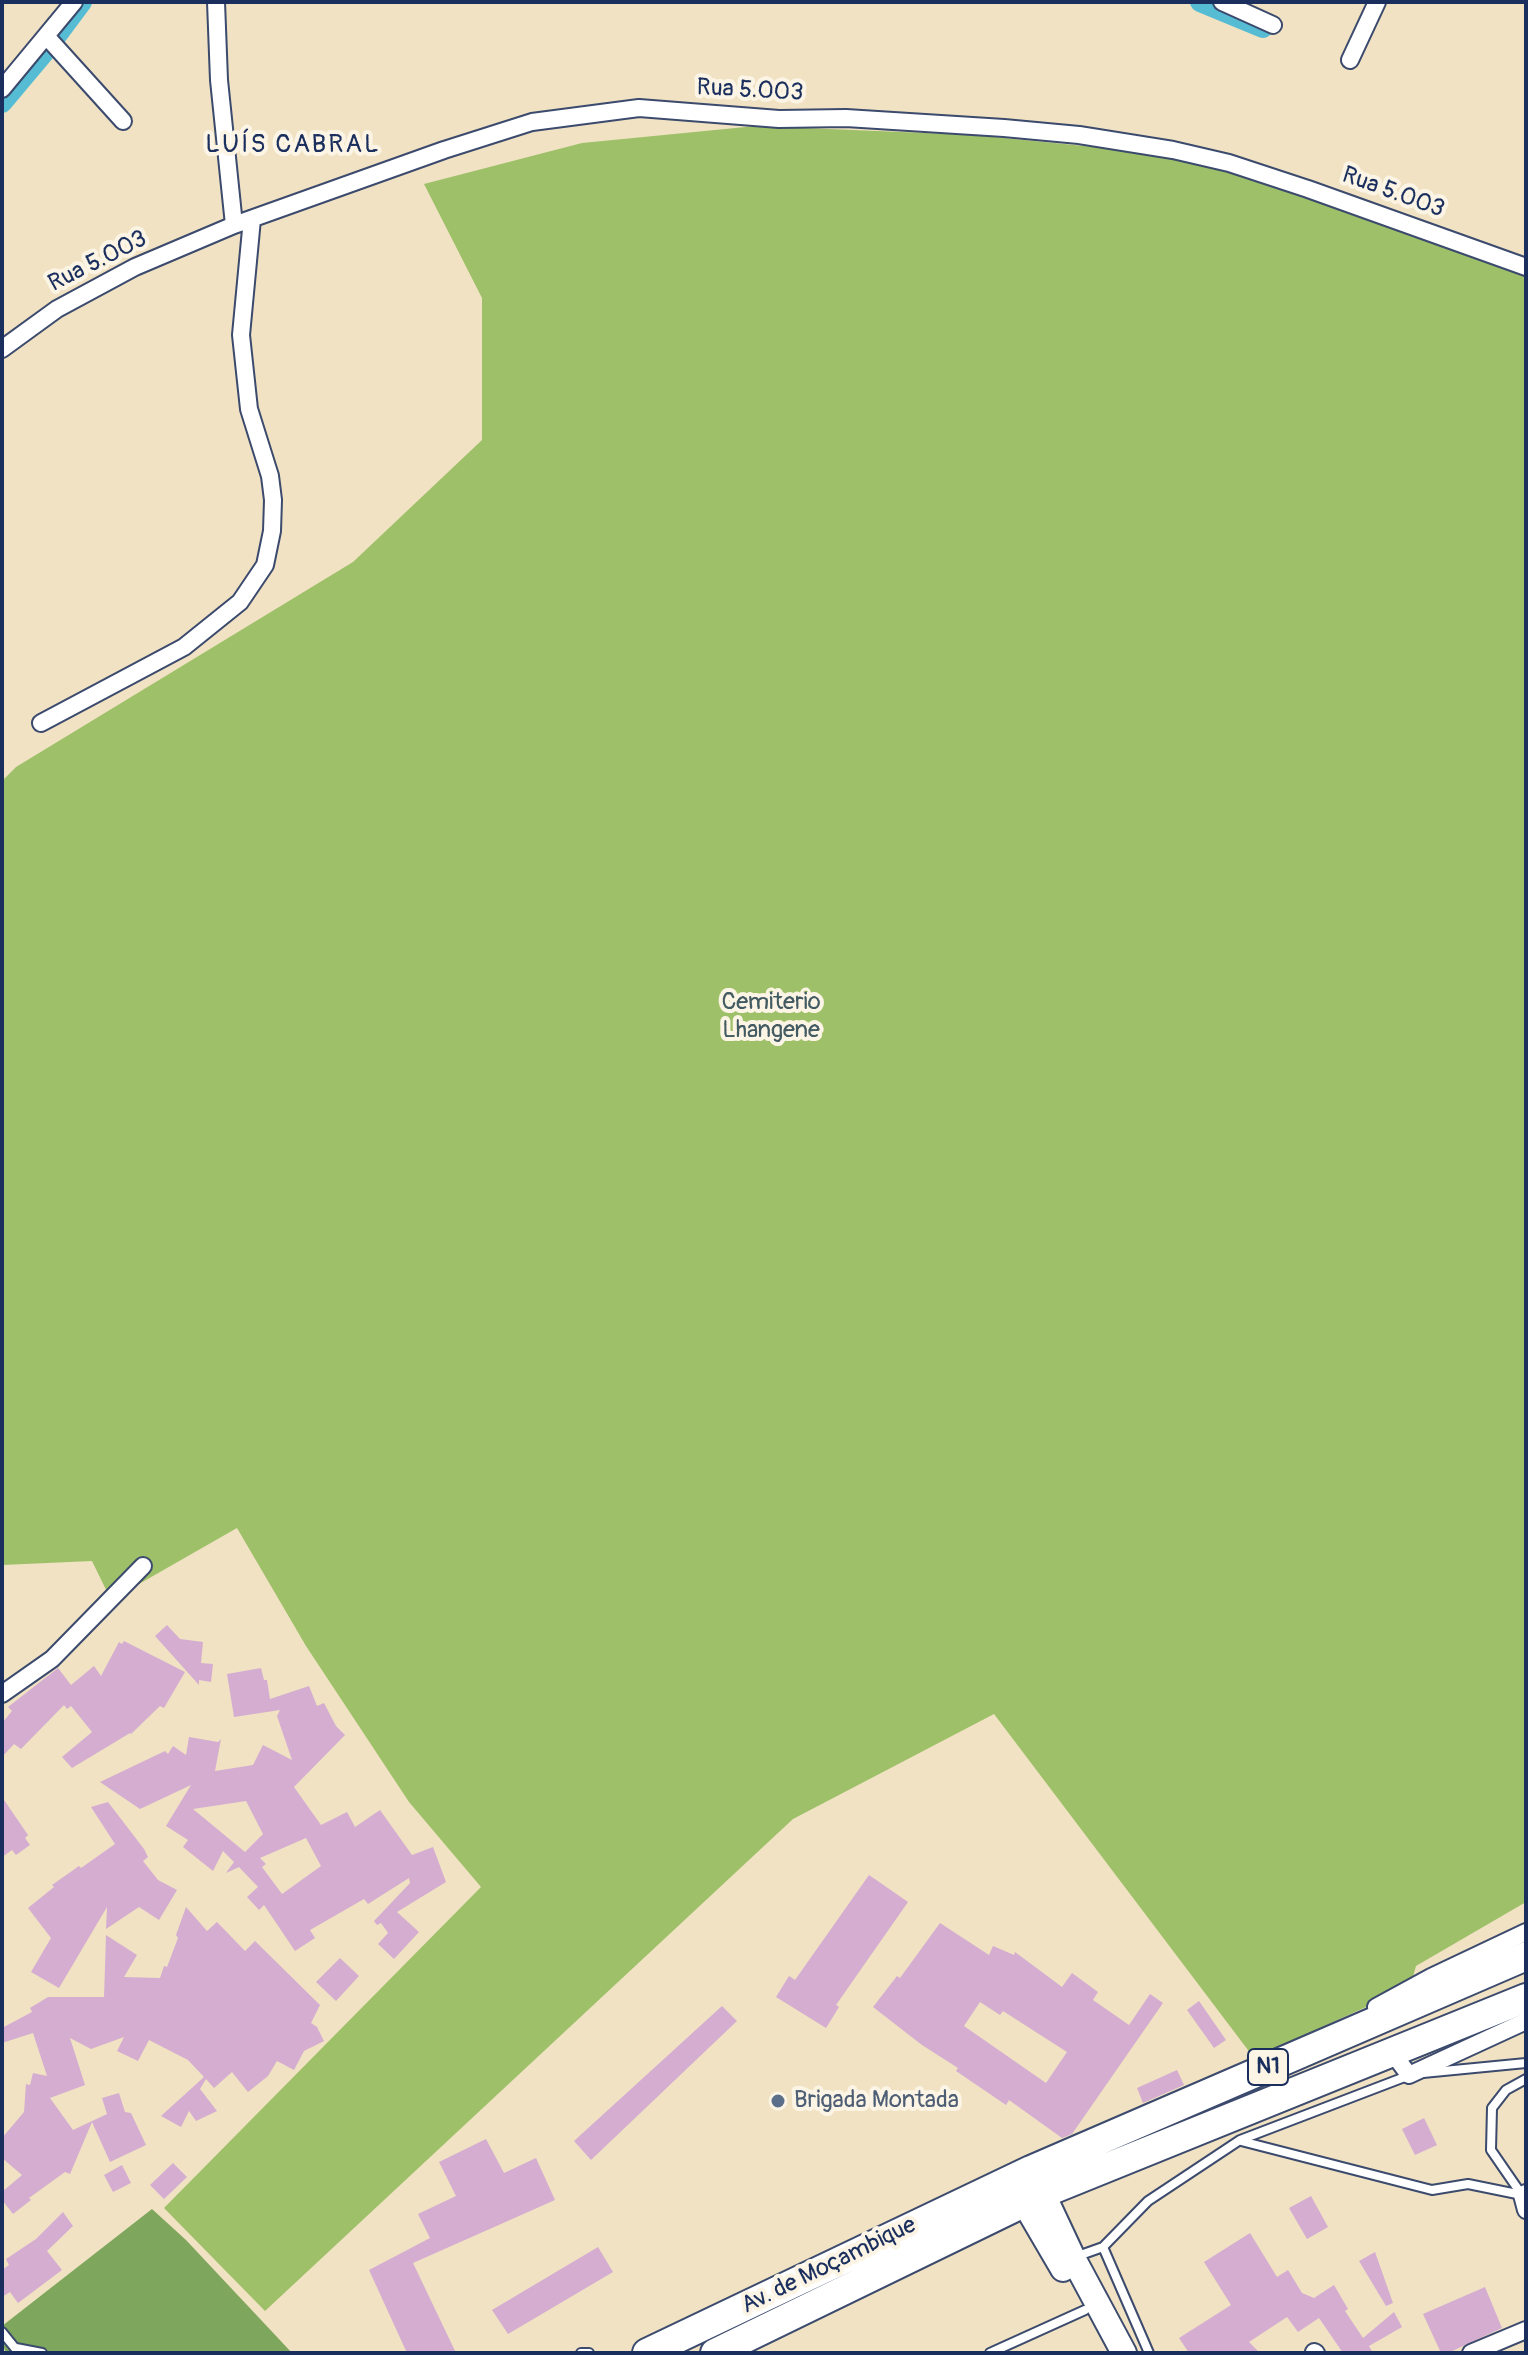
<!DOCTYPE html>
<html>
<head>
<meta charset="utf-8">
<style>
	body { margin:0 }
	#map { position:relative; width:1528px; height:2355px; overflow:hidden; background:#f0e2c3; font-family:Pangolin,sans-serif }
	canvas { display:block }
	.frame { position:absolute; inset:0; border:4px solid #1b2f5e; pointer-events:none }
</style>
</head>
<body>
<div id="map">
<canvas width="1528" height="2355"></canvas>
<div class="frame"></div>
</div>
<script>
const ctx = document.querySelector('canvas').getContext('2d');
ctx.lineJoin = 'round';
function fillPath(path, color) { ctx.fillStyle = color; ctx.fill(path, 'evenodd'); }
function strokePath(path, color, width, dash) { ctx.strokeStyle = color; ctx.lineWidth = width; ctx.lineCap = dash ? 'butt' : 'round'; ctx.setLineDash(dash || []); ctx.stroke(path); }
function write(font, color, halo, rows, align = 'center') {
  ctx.font = font + ' Pangolin,sans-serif'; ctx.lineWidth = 8; ctx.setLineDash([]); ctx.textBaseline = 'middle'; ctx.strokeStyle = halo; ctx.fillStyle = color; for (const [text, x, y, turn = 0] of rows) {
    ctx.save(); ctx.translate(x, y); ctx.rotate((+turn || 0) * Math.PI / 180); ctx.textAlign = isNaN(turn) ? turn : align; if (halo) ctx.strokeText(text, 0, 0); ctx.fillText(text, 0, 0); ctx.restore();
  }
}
const green = new Path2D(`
	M 756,126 L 974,135 L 1154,153 L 1309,192 L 1526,269 L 1526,1902 L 1416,1966 L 1410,1987 L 1254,2058 L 994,1714 L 793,1819 L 265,2311 L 164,2208 L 481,1887 L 409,1802 L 306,1646 L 237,1528 L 111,1600 L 92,1561 L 2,1565 L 2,781 L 16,767 L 353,562 L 482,440 L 482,298 L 424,184 L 582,143 Z`);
const forest = new Path2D(`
	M 152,2209 L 186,2240 L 292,2353 L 6,2353 L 2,2343 L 2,2326 Z`);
const canal = new Path2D(`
	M 1200,2 L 1263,28
	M 2,103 L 44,53 L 82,2`);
const building = new Path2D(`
	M 167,1625 L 180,1639 L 203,1642 L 201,1663 L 213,1664 L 211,1682 L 199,1680 L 199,1685 L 155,1636 Z
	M 124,1641 L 185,1672 L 164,1708 L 160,1706 L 131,1734 L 130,1733 L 72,1768 L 62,1757 L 92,1732 L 71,1706 L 67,1709 L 64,1705 L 21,1749 L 14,1744 L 2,1757 L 2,1723 L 12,1711 L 8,1707 L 58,1668 L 71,1685 L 94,1666 L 101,1676 L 119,1642 L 122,1644 Z
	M 261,1668 L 264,1680 L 267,1680 L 270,1699 L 309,1686 L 317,1706 L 324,1703 L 336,1726 L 345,1735 L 294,1787 L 321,1825 L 347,1812 L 355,1827 L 380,1810 L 412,1855 L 433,1847 L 446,1882 L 397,1912 L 419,1932 L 394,1959 L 378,1944 L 388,1933 L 381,1923 L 377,1925 L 374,1921 L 410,1883 L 409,1878 L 368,1904 L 364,1899 L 310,1930 L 315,1938 L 295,1951 L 264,1905 L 259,1910 L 247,1897 L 258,1887 L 239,1867 L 226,1873 L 234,1862 L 223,1851 L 213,1871 L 183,1847 L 188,1840 L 166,1826 L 191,1785 L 140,1809 L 100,1782 L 165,1751 L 168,1754 L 173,1746 L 186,1755 L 189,1737 L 218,1742 L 221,1739 L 215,1771 L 253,1765 L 263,1745 L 292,1760 L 277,1716 L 280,1710 L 234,1717 L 227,1674 ZM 246,1801 L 263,1834 L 245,1852 L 193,1809 ZM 306,1838 L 321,1866 L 282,1894 L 262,1867 L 266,1864 L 260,1858 Z
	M 2,1797 L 28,1835 L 25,1838 L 30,1845 L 16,1855 L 12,1850 L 2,1857 Z
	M 108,1802 L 144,1849 L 148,1857 L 143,1861 L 158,1880 L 177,1890 L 159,1920 L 139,1907 L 106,1929 L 107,1907 L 59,1988 L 31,1972 L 51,1938 L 28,1908 L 54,1887 L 52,1885 L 79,1866 L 81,1868 L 115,1844 L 91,1807 Z
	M 869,1875 L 908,1902 L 836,2005 L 839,2007 L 826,2028 L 776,1997 L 789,1976 L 795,1980 Z
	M 186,1907 L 207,1931 L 217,1922 L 245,1951 L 255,1941 L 320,2005 L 311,2023 L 317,2027 L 324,2041 L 304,2051 L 294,2070 L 277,2061 L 268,2076 L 248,2092 L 232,2072 L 214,2088 L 206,2079 L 200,2089 L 217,2111 L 196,2121 L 189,2111 L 181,2127 L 161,2116 L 204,2077 L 188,2060 L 149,2040 L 138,2061 L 117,2051 L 124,2037 L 91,2049 L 70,2038 L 85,2085 L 50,2098 L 73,2130 L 107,2114 L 102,2098 L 119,2093 L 125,2112 L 131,2113 L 146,2145 L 110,2162 L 92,2122 L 70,2174 L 65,2172 L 29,2198 L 31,2200 L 13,2214 L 2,2200 L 2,2192 L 22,2175 L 2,2158 L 2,2138 L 24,2112 L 26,2084 L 30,2085 L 33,2073 L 47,2076 L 33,2033 L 2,2043 L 2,2028 L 32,2012 L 30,2008 L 48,1997 L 104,1997 L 106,1935 L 137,1955 L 124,1977 L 160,1978 L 164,1966 L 167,1967 L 178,1938 L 176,1935 Z
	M 940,1923 L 989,1955 L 993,1946 L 1014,1955 L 1015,1952 L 1062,1987 L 1072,1973 L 1098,1992 L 1093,2000 L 1129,2025 L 1150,1994 L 1163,2003 L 1072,2134 L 1062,2138 L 1009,2100 L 1006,2105 L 956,2071 L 958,2068 L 922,2045 L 873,2007 L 897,1976 L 900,1978 ZM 980,2002 L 1000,2015 L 1003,2011 L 1067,2052 L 1046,2083 L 964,2026 Z
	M 340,1958 L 359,1976 L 336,2001 L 316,1982 Z
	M 1199,2001 L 1226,2040 L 1214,2048 L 1187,2010 Z
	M 722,2006 L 737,2021 L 591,2160 L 574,2141 Z
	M 1177,2070 L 1184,2085 L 1143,2103 L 1137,2088 Z
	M 1424,2118 L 1437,2145 L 1415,2155 L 1402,2129 Z
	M 486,2139 L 504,2173 L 536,2158 L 555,2200 L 413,2263 L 456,2353 L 407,2353 L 369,2270 L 430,2238 L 418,2214 L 456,2196 L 439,2162 Z
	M 173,2163 L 187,2177 L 164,2199 L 150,2185 Z
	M 122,2165 L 131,2183 L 113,2192 L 104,2175 Z
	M 1311,2196 L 1328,2227 L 1307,2239 L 1289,2208 Z
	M 63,2212 L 73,2226 L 47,2251 L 62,2270 L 18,2303 L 10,2292 L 2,2297 L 2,2270 L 9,2265 L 6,2259 L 36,2239 Z
	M 1250,2233 L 1277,2277 L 1288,2270 L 1302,2293 L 1314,2298 L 1334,2285 L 1348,2309 L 1345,2311 L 1363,2338 L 1394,2312 L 1402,2327 L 1369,2346 L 1373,2353 L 1343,2353 L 1319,2318 L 1298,2332 L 1287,2317 L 1249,2342 L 1260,2353 L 1189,2353 L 1179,2338 L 1231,2305 L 1204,2262 Z
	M 598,2247 L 613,2272 L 508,2334 L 492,2310 Z
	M 1375,2252 L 1393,2303 L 1386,2306 L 1359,2261 Z
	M 1485,2287 L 1502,2328 L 1448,2353 L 1441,2353 L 1423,2314 Z`);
const service = new Path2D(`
	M 1423,2073 L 1526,2063
	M 1241,2141 L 1432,2190 L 1468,2184 L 1522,2195
	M 1522,2195 L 1491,2150 L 1492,2108 L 1506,2090 L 1526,2079
	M 1103,2247 L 1149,2353
	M 1075,2257 L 1103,2247 L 1148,2201 L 1240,2140 L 1410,2075
	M 2,2332 L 19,2353
	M 16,2348 L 42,2353
	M 581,2353 L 589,2353
	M 990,2353 L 1085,2310`);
const minor = new Path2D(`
	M 216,2 L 219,80 L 234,225
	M 1222,2 L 1273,25
	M 47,37 L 123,121
	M 1350,60 L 1377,2
	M 2,89 L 74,2
	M 2,349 L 57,309 L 135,267 L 234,225 L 444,150 L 532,122 L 639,108 L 779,119 L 846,118 L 1004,128 L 1079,135 L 1173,150 L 1229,163 L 1308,189 L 1526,267
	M 41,723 L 184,647 L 240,602 L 265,565 L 272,531 L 273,500 L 270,476 L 249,409 L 241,335 L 252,219
	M 2,1694 L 52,1659 L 143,1566
	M 1376,2007 L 1431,1977 L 1526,1932
	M 1392,2052 L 1409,2075 L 1526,2021
	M 1526,2193 L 1522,2195 L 1526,2210
	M 1314,2352 L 1316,2353
	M 1471,2353 L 1526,2330`);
const secondary = new Path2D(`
	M 1035,2177 L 1073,2258 L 1124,2353
	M 1015,2187 L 1063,2269`);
const trunk = new Path2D(`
	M 647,2353 L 1031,2170 L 1526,1956
	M 715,2353 L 1044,2193 L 1526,1998`);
const markers = [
	[778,2101,8,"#5c6f8a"]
];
const shields = [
	[1268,2067,40]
];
const shieldNames = [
	["N1",1268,2067]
];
const streetNames = [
	["Rua 5.003",750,91,3],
	["Rua 5.003",1393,193,20],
	["Rua 5.003",98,262,-27],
	["Av. de Moçambique",829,2266,-26]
];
const parkNames = [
	["Cemiterio",771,1003],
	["Lhangene",771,1031]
];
const serviceNames = [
	["Brigada Montada",794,2101]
];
const neighbourhoodNames = [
	["LUÍS CABRAL",293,145]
];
fillPath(green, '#9ec069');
fillPath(forest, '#7ea65d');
strokePath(canal, '#56bcd4', 20);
fillPath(building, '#d4add1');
strokePath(service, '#3b4a6d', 12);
strokePath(minor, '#3b4a6d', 20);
strokePath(secondary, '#3b4a6d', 28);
strokePath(trunk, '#3b4a6d', 32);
strokePath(service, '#fff', 8);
strokePath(minor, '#fff', 16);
strokePath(secondary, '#fff', 24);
strokePath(trunk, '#fff', 28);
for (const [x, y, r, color] of markers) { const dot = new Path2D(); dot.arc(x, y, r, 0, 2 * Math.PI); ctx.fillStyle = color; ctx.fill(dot); strokePath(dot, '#fcf5e5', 3); }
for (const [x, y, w] of shields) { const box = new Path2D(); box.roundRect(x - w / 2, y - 18, w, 36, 6); ctx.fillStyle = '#fcf5e5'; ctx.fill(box); strokePath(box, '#1b2f5e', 2); }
write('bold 22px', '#1b2f5e', null, shieldNames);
write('24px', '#1b2f5e', '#fcf5e5', streetNames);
write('24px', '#425a61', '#fcf5e5', parkNames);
write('24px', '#4e5e75', '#fcf5e5', serviceNames, 'left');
ctx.letterSpacing = '2px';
write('26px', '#1b2f5e', '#fcf5e5', neighbourhoodNames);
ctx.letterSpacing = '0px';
</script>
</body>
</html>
